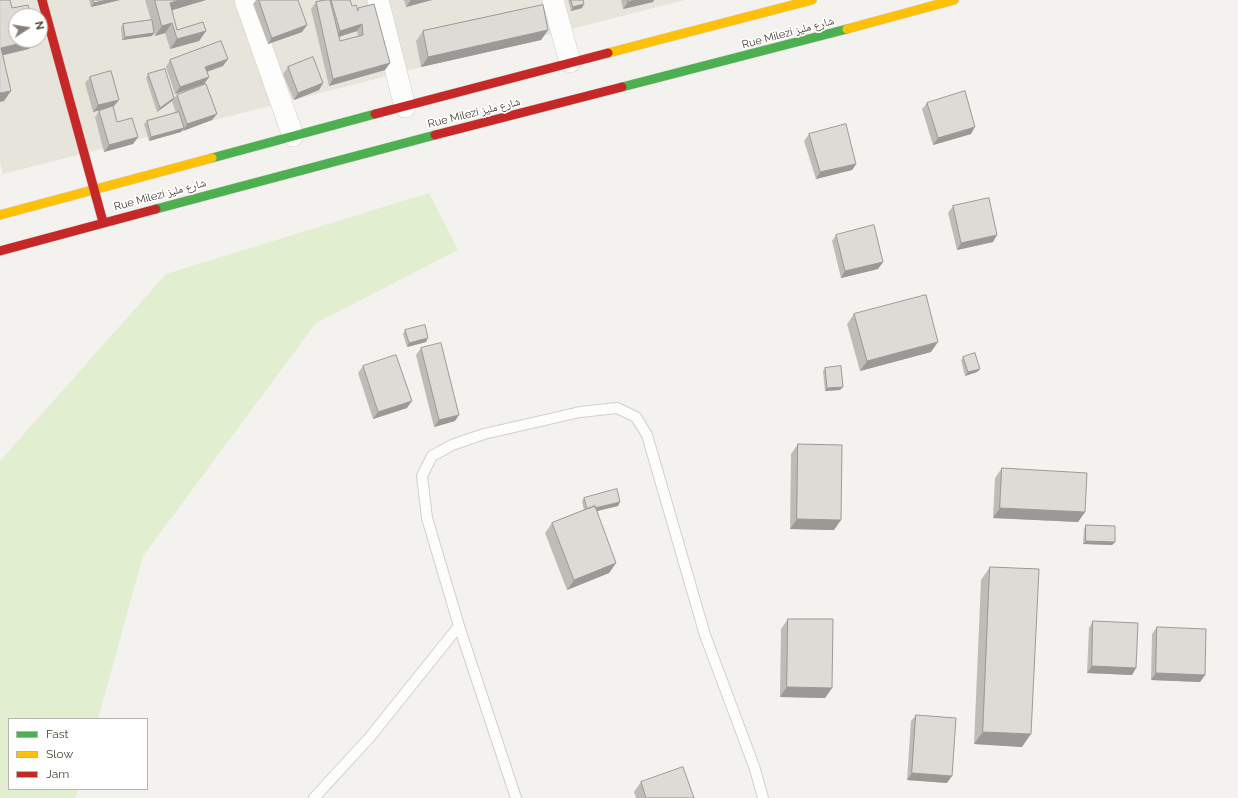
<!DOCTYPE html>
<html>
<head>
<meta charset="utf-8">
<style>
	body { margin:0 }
	#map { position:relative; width:1238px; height:798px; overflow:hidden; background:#f4f2ee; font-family:Raleway,sans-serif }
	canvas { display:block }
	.legend { position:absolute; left:8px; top:718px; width:140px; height:72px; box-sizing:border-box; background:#fff; border:1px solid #b7b4b0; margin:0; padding:5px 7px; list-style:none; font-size:12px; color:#4b4439 }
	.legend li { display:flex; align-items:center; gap:8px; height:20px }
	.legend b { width:20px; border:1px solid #b7b4b0 }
	.north { position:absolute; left:8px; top:8px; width:40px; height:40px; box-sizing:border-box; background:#fff; border:1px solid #b7b4b0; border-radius:50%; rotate:78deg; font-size:11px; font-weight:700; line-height:16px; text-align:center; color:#4b4439 }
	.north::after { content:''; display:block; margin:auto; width:14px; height:18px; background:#868178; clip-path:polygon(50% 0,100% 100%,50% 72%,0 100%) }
</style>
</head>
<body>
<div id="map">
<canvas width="1238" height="798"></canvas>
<ul class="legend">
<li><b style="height:5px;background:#4caf50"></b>Fast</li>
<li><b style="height:5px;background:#ffc107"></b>Slow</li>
<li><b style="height:5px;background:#c62828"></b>Jam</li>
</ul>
<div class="north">N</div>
</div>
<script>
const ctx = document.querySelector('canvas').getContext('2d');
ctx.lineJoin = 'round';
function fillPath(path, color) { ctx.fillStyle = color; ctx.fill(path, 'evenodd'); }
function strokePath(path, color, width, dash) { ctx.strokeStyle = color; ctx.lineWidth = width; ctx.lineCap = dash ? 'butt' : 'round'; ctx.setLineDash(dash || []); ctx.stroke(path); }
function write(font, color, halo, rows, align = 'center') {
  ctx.font = font + ' Raleway,"Noto Naskh Arabic",sans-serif'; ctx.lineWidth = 3.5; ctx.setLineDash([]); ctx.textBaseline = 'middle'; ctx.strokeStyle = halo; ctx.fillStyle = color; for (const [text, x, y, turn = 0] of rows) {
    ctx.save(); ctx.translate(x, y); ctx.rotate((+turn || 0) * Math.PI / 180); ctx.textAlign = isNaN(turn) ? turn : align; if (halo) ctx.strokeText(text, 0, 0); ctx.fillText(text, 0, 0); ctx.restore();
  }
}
const residential = new Path2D(`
	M 0,0 L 685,0 L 3,174 L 0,163 ZM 16,16 L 40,16 L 40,40 L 16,40 Z`);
const green = new Path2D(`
	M 429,193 L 458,250 L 316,323 L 143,556 L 98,719 L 9,719 L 9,789 L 78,789 L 75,798 L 0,798 L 0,461 L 166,274 Z`);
const lane = new Path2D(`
	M 314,798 L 370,737 L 459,626
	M 516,798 L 459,626 L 427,518 L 422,476 L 432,456 L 452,445 L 484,434 L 580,412 L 617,408 L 636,417 L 647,435 L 705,635 L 755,769 L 763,798`);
const street = new Path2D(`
	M 245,0 L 293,136
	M 378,0 L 405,107
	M 553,0 L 570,62`);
const fast = new Path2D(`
	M 622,87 L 847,29
	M 212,158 L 375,114
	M 156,209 L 435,135`);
const slow = new Path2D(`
	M 847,29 L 954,0
	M 608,53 L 812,0
	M 0,215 L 212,158`);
const jam = new Path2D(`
	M 42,0 L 103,222
	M 375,114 L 608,53
	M 435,135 L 622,87
	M 0,251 L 156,209`);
const wall = new Path2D(`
	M 89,0 L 120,0 L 91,7 Z
	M 145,0 L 206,0 L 172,10 L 177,30 L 206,31 L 199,41 L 170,49 L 165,33 L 155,36 L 154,32 L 152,36 L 122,40 L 121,27 L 123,24 L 151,20 Z
	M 256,0 L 298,0 L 307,25 L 302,32 L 268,44 L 253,4 Z
	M 324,0 L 350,0 L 352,6 L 358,9 L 358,8 L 390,63 L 385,70 L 329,86 L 311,9 L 316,2 ZM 357,31 L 358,36 L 340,41 L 339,37 Z
	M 404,0 L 432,0 L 406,7 Z
	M 568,0 L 583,0 L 582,8 L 571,11 Z
	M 621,0 L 654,0 L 653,2 L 623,9 Z
	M 548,30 L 541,40 L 421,67 L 416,41 L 423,31 Z
	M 170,60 L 223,66 L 207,72 L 209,77 L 204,84 L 175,94 L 166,67 Z
	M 288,67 L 323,83 L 319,90 L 294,100 L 283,74 Z
	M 148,74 L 174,98 L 177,95 L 212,120 L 183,131 L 182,130 L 181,132 L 149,141 L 144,124 L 147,121 L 176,113 L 172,101 L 157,112 L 146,78 Z
	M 90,77 L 119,100 L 113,107 L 117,122 L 138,137 L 133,144 L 104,152 L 95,117 L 99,111 L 111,107 L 93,112 L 85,83 Z
	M 927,103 L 971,134 L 933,145 L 922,109 Z
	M 809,134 L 856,164 L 852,170 L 816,179 L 804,141 Z
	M 953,206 L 993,242 L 957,250 L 948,213 Z
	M 836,235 L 883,262 L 878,269 L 841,278 L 832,241 Z
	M 854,314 L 931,352 L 860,371 L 847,324 Z
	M 405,330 L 426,342 L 407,347 L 403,334 Z
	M 421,348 L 455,421 L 434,427 L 416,355 Z
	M 963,357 L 980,369 L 977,372 L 965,376 L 961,360 Z
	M 363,366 L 407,408 L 373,419 L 358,373 Z
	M 825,368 L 840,390 L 825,391 L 823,371 Z
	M 798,444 L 834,530 L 790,529 L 791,454 Z
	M 1002,468 L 1085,512 L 1078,522 L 993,518 L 995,478 Z
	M 584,498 L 618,506 L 596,511 L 616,563 L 609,573 L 567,590 L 545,533 L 552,523 L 584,510 L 582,501 Z
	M 1086,525 L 1115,542 L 1112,545 L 1083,544 L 1084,529 Z
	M 990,567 L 1022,747 L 974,744 L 981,580 Z
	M 788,619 L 832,688 L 825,698 L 780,697 L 781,629 Z
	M 1093,621 L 1136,668 L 1132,675 L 1087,673 L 1089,628 Z
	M 1157,627 L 1205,675 L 1200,682 L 1151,680 L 1152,634 Z
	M 916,715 L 947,783 L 907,780 L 911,721 Z
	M 641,782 L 694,798 L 636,798 L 634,792 Z`);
const shadedWall = new Path2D(`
	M 108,0 L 120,0 L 91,7 L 94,3 Z
	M 179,0 L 206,0 L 163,13 L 170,3 Z
	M 411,0 L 432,0 L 406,7 Z
	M 635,0 L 654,0 L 653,2 L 623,9 L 628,2 Z
	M 584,4 L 582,8 L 571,11 L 573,7 Z
	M 172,23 L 165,33 L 155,36 L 162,26 Z
	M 362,24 L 357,31 L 335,38 L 340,31 Z
	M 307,25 L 302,32 L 268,44 L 272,38 Z
	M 548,30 L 541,40 L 421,67 L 428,57 Z
	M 206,31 L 199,41 L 170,49 L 177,39 Z
	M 154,33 L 152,36 L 122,40 L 125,37 Z
	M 34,40 L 36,40 L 29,49 L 0,56 L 1,48 Z
	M 228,59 L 223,66 L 200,74 L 205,67 Z
	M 390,63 L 385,70 L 329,86 L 333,79 Z
	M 209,77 L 204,84 L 175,94 L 180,87 Z
	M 323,83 L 319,90 L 294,100 L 298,93 Z
	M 11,91 L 4,101 L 0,102 L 0,93 Z
	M 174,98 L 172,101 L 157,112 L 160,108 Z
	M 119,100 L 114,106 L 93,112 L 98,105 Z
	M 217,114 L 212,120 L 183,131 L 187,124 Z
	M 975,127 L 971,134 L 933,145 L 938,138 Z
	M 184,128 L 181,132 L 149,141 L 151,137 Z
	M 138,137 L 133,144 L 104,152 L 109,145 Z
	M 856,164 L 852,170 L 816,179 L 820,172 Z
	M 997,235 L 993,242 L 957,250 L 961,243 Z
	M 883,262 L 878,269 L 841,278 L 845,271 Z
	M 428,338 L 426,342 L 407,347 L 409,343 Z
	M 938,342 L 931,352 L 860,371 L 867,361 Z
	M 980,369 L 977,372 L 965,376 L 968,372 Z
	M 843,387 L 840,390 L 825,391 L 827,388 Z
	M 412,401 L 407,408 L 373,419 L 378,412 Z
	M 459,415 L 455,421 L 434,427 L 439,420 Z
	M 620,502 L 618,506 L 585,514 L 587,510 Z
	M 1000,508 L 1085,512 L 1078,522 L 993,518 Z
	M 797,519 L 841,520 L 834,530 L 790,529 Z
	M 1086,541 L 1115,542 L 1112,545 L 1083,544 Z
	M 616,563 L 609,573 L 567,590 L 574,580 Z
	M 1092,666 L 1136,668 L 1132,675 L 1087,673 Z
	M 1156,673 L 1205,675 L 1200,682 L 1151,680 Z
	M 787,687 L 832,688 L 825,698 L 780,697 Z
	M 983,732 L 1031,734 L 1022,747 L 974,744 Z
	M 912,773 L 952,776 L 947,783 L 907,780 Z`);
const building = new Path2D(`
	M 0,0 L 10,0 L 12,8 L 28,5 L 31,16 L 16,16 L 16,40 L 34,40 L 1,48 L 11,91 L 0,93 Z
	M 93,0 L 108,0 L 94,3 Z
	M 155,0 L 179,0 L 170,3 L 177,30 L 203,22 L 206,31 L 177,39 L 172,23 L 162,26 Z
	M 259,0 L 298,0 L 307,25 L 272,38 Z
	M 326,0 L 330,0 L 340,41 L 363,35 L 362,24 L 340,31 L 331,0 L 350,0 L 352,6 L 356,5 L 358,11 L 358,8 L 374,4 L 390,63 L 333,79 L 316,2 Z
	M 571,0 L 583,0 L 584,4 L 573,7 Z
	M 628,0 L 635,0 L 628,2 Z
	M 543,5 L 548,30 L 428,57 L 423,31 Z
	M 152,20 L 154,33 L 125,37 L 123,24 Z
	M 221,41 L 228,59 L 205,67 L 209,77 L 180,87 L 170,60 Z
	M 313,57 L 323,83 L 298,93 L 288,67 Z
	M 165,69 L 174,98 L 160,108 L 148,74 Z
	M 111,71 L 119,100 L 98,105 L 90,77 Z
	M 206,84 L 217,114 L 187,124 L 177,95 Z
	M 965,91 L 975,127 L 938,138 L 927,103 Z
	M 113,106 L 117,122 L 132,118 L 138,137 L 109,145 L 99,111 Z
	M 179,112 L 184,128 L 151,137 L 147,121 Z
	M 846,124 L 856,164 L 820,172 L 809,134 Z
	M 989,198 L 997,235 L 961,243 L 953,206 Z
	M 874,225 L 883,262 L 845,271 L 836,235 Z
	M 926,295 L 938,342 L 867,361 L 854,314 Z
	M 425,325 L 428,338 L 409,343 L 405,330 Z
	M 441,343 L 459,415 L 439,420 L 421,348 Z
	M 975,353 L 980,369 L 968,372 L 963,357 Z
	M 396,355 L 412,401 L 378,412 L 363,366 Z
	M 841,366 L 843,387 L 827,388 L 825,368 Z
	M 798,444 L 842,445 L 841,520 L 797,519 Z
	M 1002,468 L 1087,473 L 1085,512 L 1000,508 Z
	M 617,489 L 620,502 L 595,508 L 595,506 L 587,509 L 584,498 Z
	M 595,506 L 616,563 L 574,580 L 552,523 Z
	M 1086,525 L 1115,526 L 1115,542 L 1086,541 Z
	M 990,567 L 1039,569 L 1031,734 L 983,732 Z
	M 788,619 L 833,619 L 832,688 L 787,687 Z
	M 1093,621 L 1138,623 L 1136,668 L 1092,666 Z
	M 1157,627 L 1206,629 L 1205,675 L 1156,673 Z
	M 916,715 L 956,718 L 952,776 L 912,773 Z
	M 683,767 L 694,798 L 646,798 L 641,782 Z`);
const streetNames = [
	["Rue Milezi شارع مليز",788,33,-15],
	["Rue Milezi شارع مليز",474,113,-14],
	["Rue Milezi شارع مليز",160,195,-15]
];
fillPath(residential, '#e7e4dc');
fillPath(green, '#e1eecf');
strokePath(lane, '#d2d0cb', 12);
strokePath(street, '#d2d0cb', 22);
strokePath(fast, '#d3cfc5', 10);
strokePath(slow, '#d3cfc5', 10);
strokePath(jam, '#d3cfc5', 10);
strokePath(lane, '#fdfdfc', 10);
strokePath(street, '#fdfdfc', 21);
strokePath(fast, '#4caf50', 9);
strokePath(slow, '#ffc107', 9);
strokePath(jam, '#c62828', 9);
fillPath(wall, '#bfbcb8');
fillPath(shadedWall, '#9b9996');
fillPath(building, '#dedbd6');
strokePath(building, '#9b9996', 1);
write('11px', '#4b4439', '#fff', streetNames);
</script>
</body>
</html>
